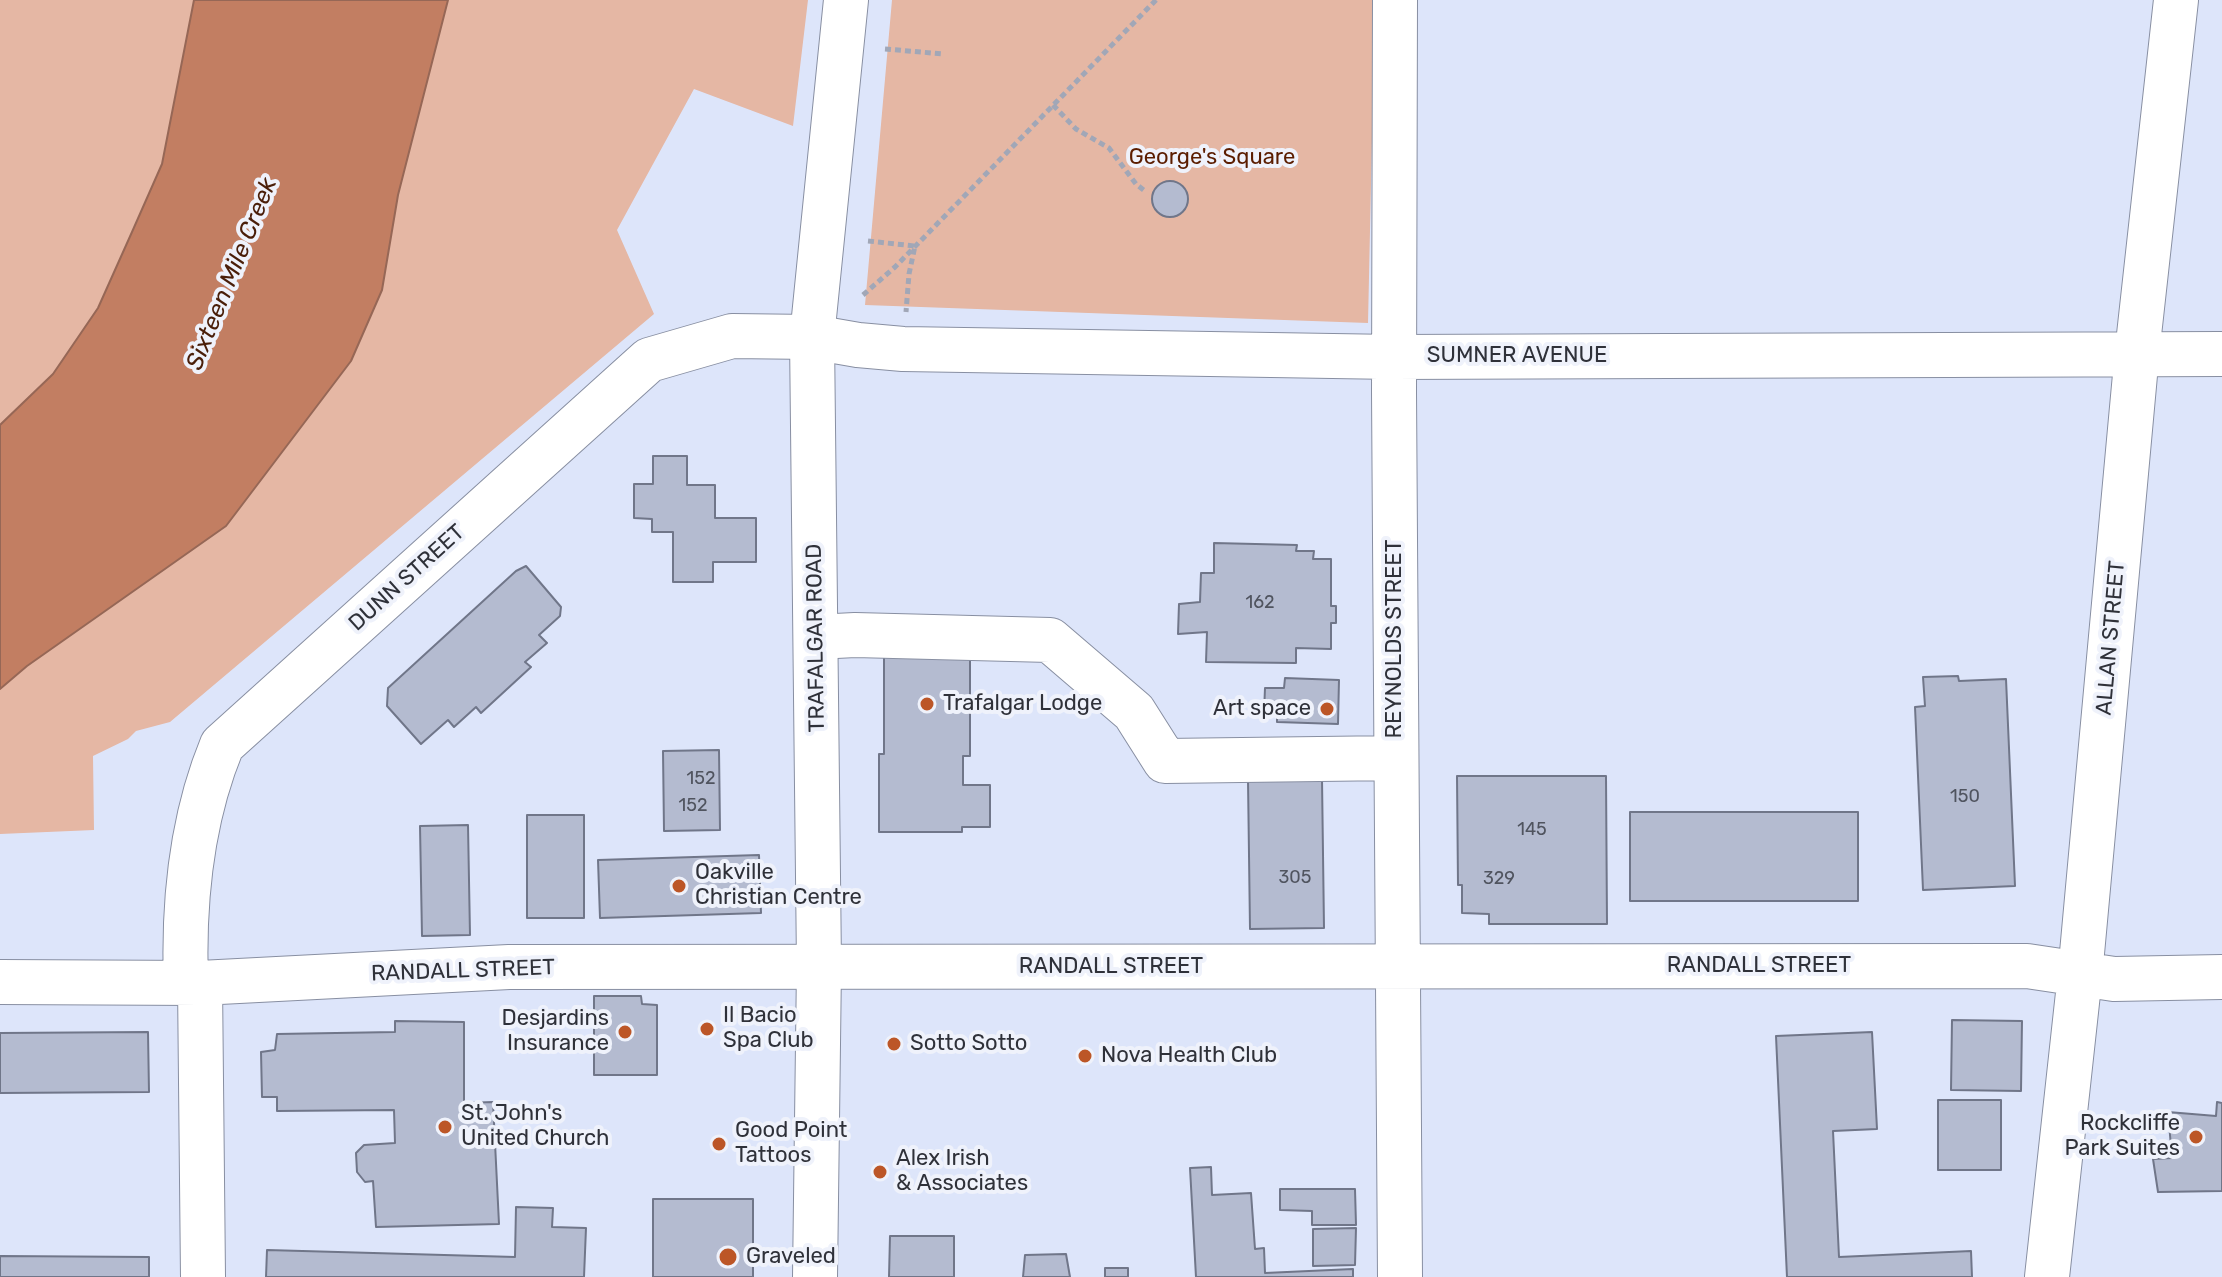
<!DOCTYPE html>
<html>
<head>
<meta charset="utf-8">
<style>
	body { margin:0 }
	canvas { display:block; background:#dde5fa }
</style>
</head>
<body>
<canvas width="2222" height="1277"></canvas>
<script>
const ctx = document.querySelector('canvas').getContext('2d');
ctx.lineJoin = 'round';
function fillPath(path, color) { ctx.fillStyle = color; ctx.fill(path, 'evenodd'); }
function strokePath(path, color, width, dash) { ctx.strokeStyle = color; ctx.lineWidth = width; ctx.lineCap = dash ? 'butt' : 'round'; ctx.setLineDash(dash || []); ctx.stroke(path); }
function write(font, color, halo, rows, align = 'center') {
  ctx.font = font + ' Rubik,sans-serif'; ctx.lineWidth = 8; ctx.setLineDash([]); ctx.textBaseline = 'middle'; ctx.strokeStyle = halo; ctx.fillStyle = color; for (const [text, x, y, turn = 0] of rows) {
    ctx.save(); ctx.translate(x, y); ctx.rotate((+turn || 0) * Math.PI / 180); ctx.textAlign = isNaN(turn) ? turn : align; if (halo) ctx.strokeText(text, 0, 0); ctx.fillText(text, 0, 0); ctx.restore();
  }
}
const green = new Path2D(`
	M 0,0 L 808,0 L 793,126 L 694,89 L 617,230 L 654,314 L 170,722 L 136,731 L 128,739 L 93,756 L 94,830 L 0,834 Z
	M 892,0 L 1375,0 L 1368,323 L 865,305 Z`);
const water = new Path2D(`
	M 194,0 L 448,0 L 398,195 L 382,290 L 351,361 L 226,526 L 27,666 L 0,689 L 0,425 L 53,374 L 98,308 L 132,232 L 162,164 Z`);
const building = new Path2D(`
	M1152 199a18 18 0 1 1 36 0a18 18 0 1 1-36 0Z
	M 653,456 L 687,456 L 687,485 L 715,485 L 715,518 L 756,518 L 756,562 L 713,562 L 713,582 L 673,582 L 673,532 L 652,532 L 652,519 L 634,518 L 634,484 L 653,484 Z
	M 1214,543 L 1297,545 L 1296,551 L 1314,551 L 1313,559 L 1331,559 L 1331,606 L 1336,606 L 1336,623 L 1331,623 L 1331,649 L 1296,648 L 1296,663 L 1206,662 L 1207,632 L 1178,634 L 1179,604 L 1200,602 L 1201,573 L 1214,573 Z
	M 526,566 L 561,607 L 560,616 L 539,635 L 547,643 L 525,662 L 531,667 L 481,713 L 476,707 L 454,727 L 448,720 L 421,744 L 387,706 L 388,688 L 516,571 Z
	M 884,653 L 970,654 L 970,756 L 963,756 L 963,785 L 990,785 L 990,827 L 962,827 L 962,832 L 879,832 L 879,754 L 884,754 Z
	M 1958,676 L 1959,681 L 2006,679 L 2015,886 L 1923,890 L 1915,707 L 1925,706 L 1923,677 Z
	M 1285,678 L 1339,680 L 1338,724 L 1277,722 L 1277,713 L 1264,713 L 1265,688 L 1284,688 Z
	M 719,750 L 720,830 L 664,831 L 663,751 Z
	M 1457,776 L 1606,776 L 1607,924 L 1489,924 L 1489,914 L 1462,913 L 1462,885 L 1458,885 Z
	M 1322,779 L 1324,928 L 1250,929 L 1248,780 Z
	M 1630,812 L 1858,812 L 1858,901 L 1630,901 Z
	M 527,815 L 584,815 L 584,918 L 527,918 Z
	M 468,825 L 470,935 L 422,936 L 420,826 Z
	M 759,855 L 761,913 L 600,918 L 598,860 Z
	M 594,996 L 641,996 L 642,1004 L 657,1005 L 657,1075 L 594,1075 Z
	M 1952,1020 L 2022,1021 L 2021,1091 L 1951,1090 Z
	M 395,1021 L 464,1022 L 464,1103 L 493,1102 L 499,1224 L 376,1227 L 373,1181 L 365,1182 L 357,1172 L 356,1153 L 364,1145 L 395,1143 L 394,1110 L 277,1111 L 277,1097 L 262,1097 L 261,1052 L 275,1050 L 277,1034 L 395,1032 Z
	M 148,1032 L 149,1092 L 0,1093 L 0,1033 Z
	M 1872,1032 L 1877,1129 L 1833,1131 L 1839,1257 L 1971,1251 L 1972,1277 L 1787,1277 L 1776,1036 Z
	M 1938,1100 L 2001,1100 L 2001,1170 L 1938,1170 Z
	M 2217,1102 L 2222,1103 L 2222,1191 L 2158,1192 L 2153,1159 L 2172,1158 L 2168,1112 L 2216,1116 Z
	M 1211,1167 L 1212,1195 L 1251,1193 L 1255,1249 L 1264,1248 L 1265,1273 L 1353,1269 L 1353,1277 L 1196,1277 L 1190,1168 Z
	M 1280,1189 L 1355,1189 L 1356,1225 L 1312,1225 L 1312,1211 L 1280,1210 Z
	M 653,1199 L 753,1199 L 753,1277 L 653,1277 Z
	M 516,1207 L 553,1208 L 552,1227 L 586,1228 L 584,1277 L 266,1277 L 267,1250 L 515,1257 Z
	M 1356,1228 L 1355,1265 L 1313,1266 L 1313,1229 Z
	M 890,1236 L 954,1236 L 954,1277 L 889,1277 Z
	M 1066,1254 L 1070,1277 L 1023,1277 L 1025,1255 Z
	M 0,1256 L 149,1257 L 149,1277 L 0,1277 Z
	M 1105,1268 L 1128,1268 L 1128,1277 L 1105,1277 Z`);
const path = new Path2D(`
	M 885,49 L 944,54
	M 1053,105 L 1076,129 L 1109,148 L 1136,184 L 1146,192
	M 868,241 L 915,246 L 909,274 L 906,312
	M 863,295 L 895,267 L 1156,0`);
const minor = new Path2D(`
	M 1395,0 L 1394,392 L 1400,1277
	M 816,637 L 855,635 L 1050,640 L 1134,712 L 1165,761 L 1396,758
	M 0,982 L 200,983 L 509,967 L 2027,966 L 2114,979 L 2222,977
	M 186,983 C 183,902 191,820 222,745 L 649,360 L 732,336 L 812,337 L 858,345 L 903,349 L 1394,357 L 2222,354
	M 200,983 L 203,1277
	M 2047,1277 L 2080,975 L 2137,353 L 2176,0`);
const major = new Path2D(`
	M 815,1277 L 819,966 L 812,337 L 846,0`);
const markers = [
	[927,704,8,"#bc5627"],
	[1327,709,8,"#bc5627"],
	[679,886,8,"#bc5627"],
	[707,1029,8,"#bc5627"],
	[625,1032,8,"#bc5627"],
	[894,1044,8,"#bc5627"],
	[1085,1056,8,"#bc5627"],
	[445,1127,8,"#bc5627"],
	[2196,1137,8,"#bc5627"],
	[719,1144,8,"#bc5627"],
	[880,1172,8,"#bc5627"],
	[728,1257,10,"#bc5627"]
];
const numberNames = [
	["162",1260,603],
	["152",701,779],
	["150",1965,797],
	["152",693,806],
	["145",1532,830],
	["305",1295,878],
	["329",1499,879]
];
const parkNames = [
	["George's Square",1212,158]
];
const streetNames = [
	["SUMNER AVENUE",1517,356],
	["DUNN STREET",407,578,-42],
	["TRAFALGAR ROAD",816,638,-91],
	["ALLAN STREET",2111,638,-85],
	["REYNOLDS STREET",1395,639,-90],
	["RANDALL STREET",1759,966],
	["RANDALL STREET",1111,967],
	["RANDALL STREET",463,971,-2]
];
const poiNames = [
	["Trafalgar Lodge",943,704],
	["Art space",1311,709,"right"],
	["Oakville",695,873],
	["Christian Centre",695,898],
	["Il Bacio",723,1016],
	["Spa Club",723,1041],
	["Desjardins",609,1019,"right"],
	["Insurance",609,1044,"right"],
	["Sotto Sotto",910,1044],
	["Nova Health Club",1101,1056],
	["St. John's",461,1114],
	["United Church",461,1139],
	["Rockcliffe",2180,1124,"right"],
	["Park Suites",2180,1149,"right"],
	["Good Point",735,1131],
	["Tattoos",735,1156],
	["Alex Irish",896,1159],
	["& Associates",896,1184],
	["Graveled",746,1257]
];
const waterNames = [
	["Sixteen Mile Creek",232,274,-68]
];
fillPath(green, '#e5b7a4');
fillPath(water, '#c27e62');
strokePath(water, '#966756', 2);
fillPath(building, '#b4bbd0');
strokePath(building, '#707689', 2);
strokePath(minor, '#888fa2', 46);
strokePath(major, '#888fa2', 46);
strokePath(path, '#a1a7b7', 5, [6, 4]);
strokePath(minor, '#fff', 44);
strokePath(major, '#fff', 44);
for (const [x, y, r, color] of markers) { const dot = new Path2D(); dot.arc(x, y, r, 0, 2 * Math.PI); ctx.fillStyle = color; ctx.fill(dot); strokePath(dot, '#eff2fb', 3); }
write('18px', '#50545f', null, numberNames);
write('22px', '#5b1d00', '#eff2fb', parkNames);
write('22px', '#2f3139', '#eff2fb', streetNames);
write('22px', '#2f3139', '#eff2fb', poiNames, 'left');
write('italic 24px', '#4a1e09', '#eff2fb', waterNames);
</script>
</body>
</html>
